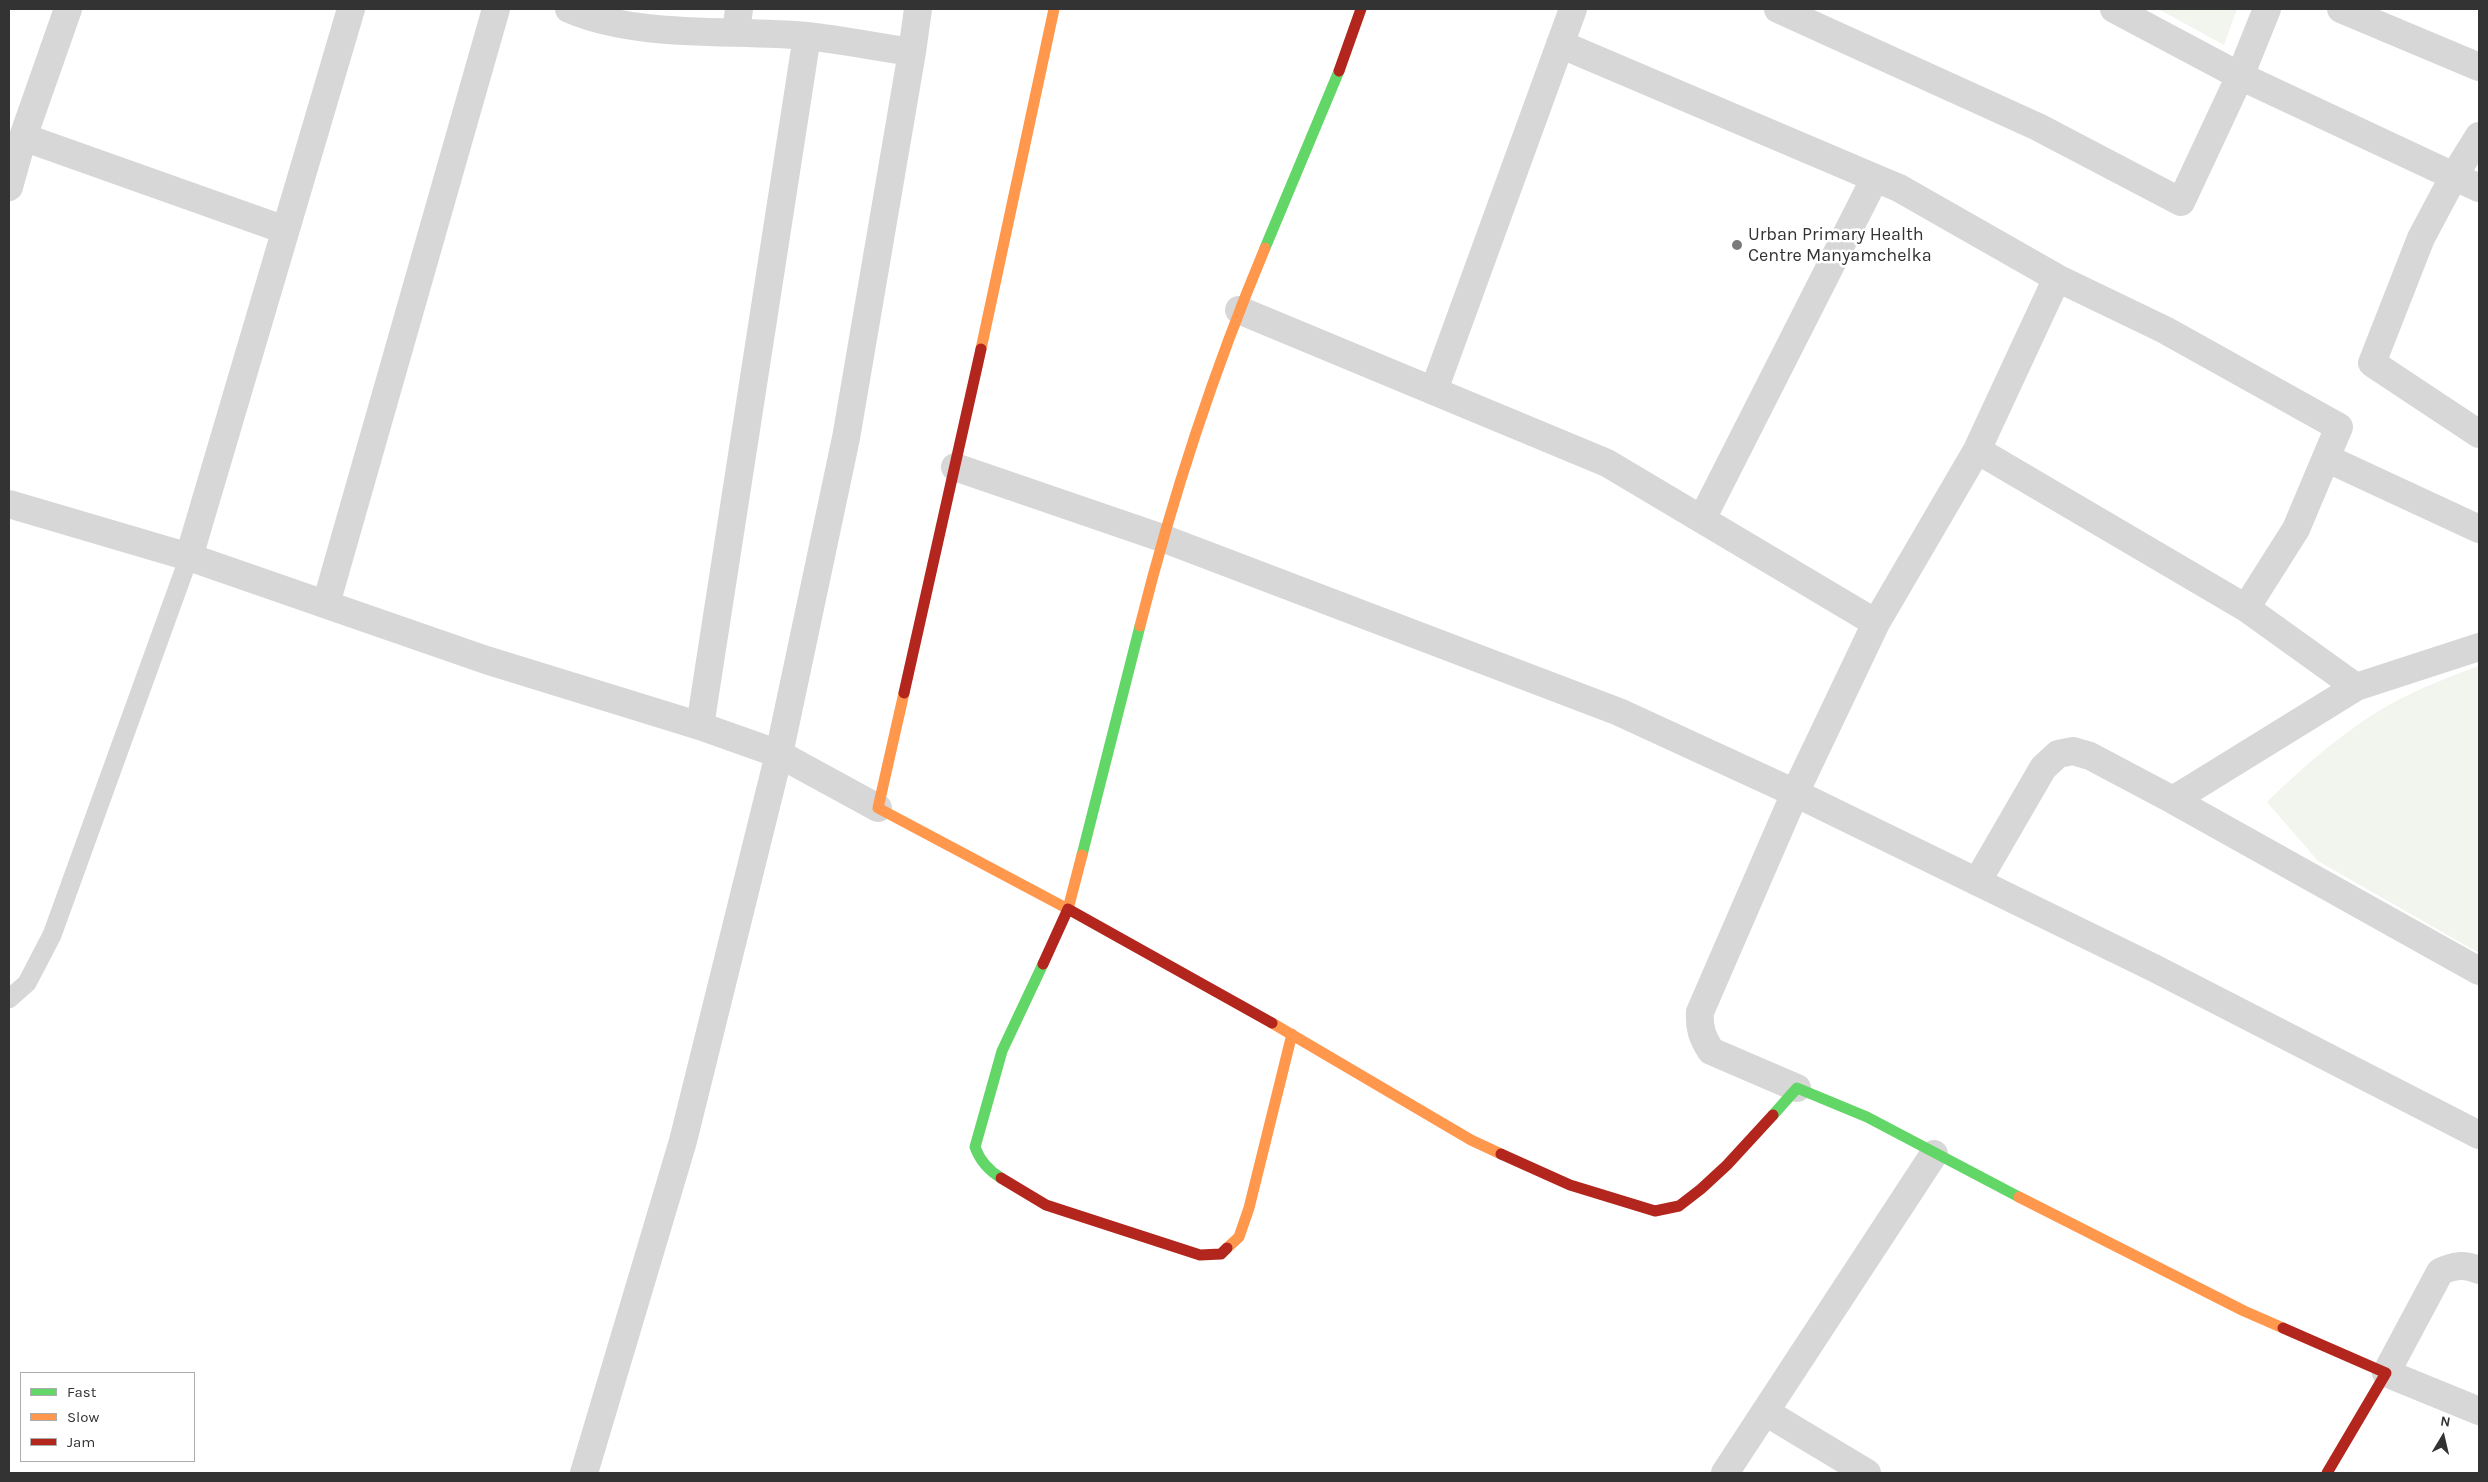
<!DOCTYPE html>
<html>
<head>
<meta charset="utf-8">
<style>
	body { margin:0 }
	#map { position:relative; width:2488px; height:1482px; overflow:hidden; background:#fff; font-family:Karla,sans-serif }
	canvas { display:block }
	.frame { position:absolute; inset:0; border:10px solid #333; pointer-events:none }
	.legend { position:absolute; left:20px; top:1372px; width:175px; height:90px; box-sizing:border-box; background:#fff; border:1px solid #adadad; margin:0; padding:6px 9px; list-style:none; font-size:15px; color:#333 }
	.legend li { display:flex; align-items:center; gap:10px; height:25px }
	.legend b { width:25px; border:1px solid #adadad }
	.north { position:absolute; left:2418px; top:1412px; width:50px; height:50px; -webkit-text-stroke:4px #fff; paint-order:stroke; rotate:9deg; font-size:14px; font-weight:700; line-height:20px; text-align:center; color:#333 }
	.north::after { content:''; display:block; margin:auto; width:18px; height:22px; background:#333; clip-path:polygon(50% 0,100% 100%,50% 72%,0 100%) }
</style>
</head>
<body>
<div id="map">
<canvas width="2488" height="1482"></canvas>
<div class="frame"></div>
<ul class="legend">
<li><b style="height:6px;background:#63d668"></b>Fast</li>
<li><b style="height:6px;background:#ff974d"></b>Slow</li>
<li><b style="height:6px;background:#b3261e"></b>Jam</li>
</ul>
<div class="north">N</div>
</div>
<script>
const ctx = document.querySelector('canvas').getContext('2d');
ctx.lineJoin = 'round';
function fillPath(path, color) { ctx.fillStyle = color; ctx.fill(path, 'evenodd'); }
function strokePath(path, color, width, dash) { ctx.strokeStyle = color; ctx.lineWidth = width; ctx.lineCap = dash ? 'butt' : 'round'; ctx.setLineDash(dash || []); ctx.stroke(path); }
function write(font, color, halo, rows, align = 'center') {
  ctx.font = font + ' Karla,sans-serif'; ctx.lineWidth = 5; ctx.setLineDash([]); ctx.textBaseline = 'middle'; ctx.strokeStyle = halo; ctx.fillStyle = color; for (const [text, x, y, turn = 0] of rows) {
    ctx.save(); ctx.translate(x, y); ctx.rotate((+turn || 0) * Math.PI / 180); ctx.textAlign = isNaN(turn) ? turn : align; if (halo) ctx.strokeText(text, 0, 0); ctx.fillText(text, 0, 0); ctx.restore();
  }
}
const green = new Path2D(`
	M 2158,9 L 2237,9 L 2224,45 Z
	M 2479,666 L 2479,953 L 2318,861 L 2267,802 C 2302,768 2339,735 2382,709 C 2412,691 2446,678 2479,666 Z`);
const lane = new Path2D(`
	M 9,999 L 27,983 L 52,935 L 189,557`);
const street = new Path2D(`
	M 569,9 C 638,39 732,29 807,36 C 842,40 877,47 912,52
	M 1778,9 L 2038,127 L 2181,202 L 2240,76 L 2479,188
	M 2114,9 L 2240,76 L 2267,9
	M 2341,9 L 2479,67
	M 736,32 L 739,9
	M 1560,44 L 1875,178
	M 2479,136 L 2454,176 L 2421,238 L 2372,363 L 2479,434
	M 23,137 L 285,230
	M 9,187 L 23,137 L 68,9
	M 1239,310 L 1607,463 L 1876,623 L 1977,450 L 2057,278 L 1899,188 L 1875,178 L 1702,519
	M 1434,390 L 1573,9
	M 1977,450 L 2246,608 L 2296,529 L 2339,427 L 2165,330 L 2057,278
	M 2326,458 L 2479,529
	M 955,467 L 1162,538 L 1619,712 L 1795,793 L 2154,968 L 2479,1135
	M 9,504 L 189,557 L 486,660 L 700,726 L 779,754 L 683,1141 L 584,1473
	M 189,557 L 351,9
	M 326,604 L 496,9
	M 2246,608 L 2356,687
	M 700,726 L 807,36
	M 2173,800 L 2356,687 L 2479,647
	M 878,808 L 779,754 L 846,438 L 912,52 L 918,9
	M 1977,882 L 2043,768 L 2058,754 L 2073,751 L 2090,756 L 2173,800 L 2479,971
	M 1797,1088 L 1711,1051 C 1702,1037 1699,1028 1700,1012 L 1795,793 L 1876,623
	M 2479,1270 C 2464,1264 2454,1265 2440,1272 L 2386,1373 L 2479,1411
	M 1767,1413 L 1867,1473
	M 1725,1473 L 1934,1154`);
const fast = new Path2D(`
	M 1265,248 L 1339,71
	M 1082,855 L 1140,626
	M 1773,1115 L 1797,1088 L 1867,1117 L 2019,1197
	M 1001,1178 C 988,1170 980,1161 975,1147 L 1002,1051 L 1043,964`);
const slow = new Path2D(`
	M 981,349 L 1054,9
	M 1140,626 C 1172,498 1214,370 1265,248
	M 904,693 L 878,808 L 1068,909 L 1082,855
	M 1272,1023 L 1471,1140 L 1501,1154
	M 2019,1197 L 2244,1311 L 2283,1328
	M 1227,1248 L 1239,1237 L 1249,1208 L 1292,1034`);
const jam = new Path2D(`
	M 1339,71 L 1361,9
	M 904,693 L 981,349
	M 1043,964 L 1068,909 L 1272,1023
	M 1501,1154 L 1570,1185 L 1655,1211 L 1679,1206 L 1701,1189 L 1727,1165 L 1773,1115
	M 1001,1178 L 1046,1205 L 1200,1255 L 1221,1254 L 1227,1248
	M 2283,1328 L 2386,1373 L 2327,1473`);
const markers = [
	[1737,245,6,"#7a7a7a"]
];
const poiNames = [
	["Urban Primary Health",1748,235],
	["Centre Manyamchelka",1748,256]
];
fillPath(green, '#f1f5ed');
strokePath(lane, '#d7d7d7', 19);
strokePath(street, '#d7d7d7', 28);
strokePath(fast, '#63d668', 11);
strokePath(slow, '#ff974d', 11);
strokePath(jam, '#b3261e', 11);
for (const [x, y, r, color] of markers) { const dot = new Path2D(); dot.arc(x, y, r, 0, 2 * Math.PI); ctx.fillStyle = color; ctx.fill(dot); strokePath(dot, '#fff', 2); }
write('18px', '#333', '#fff', poiNames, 'left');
</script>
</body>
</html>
